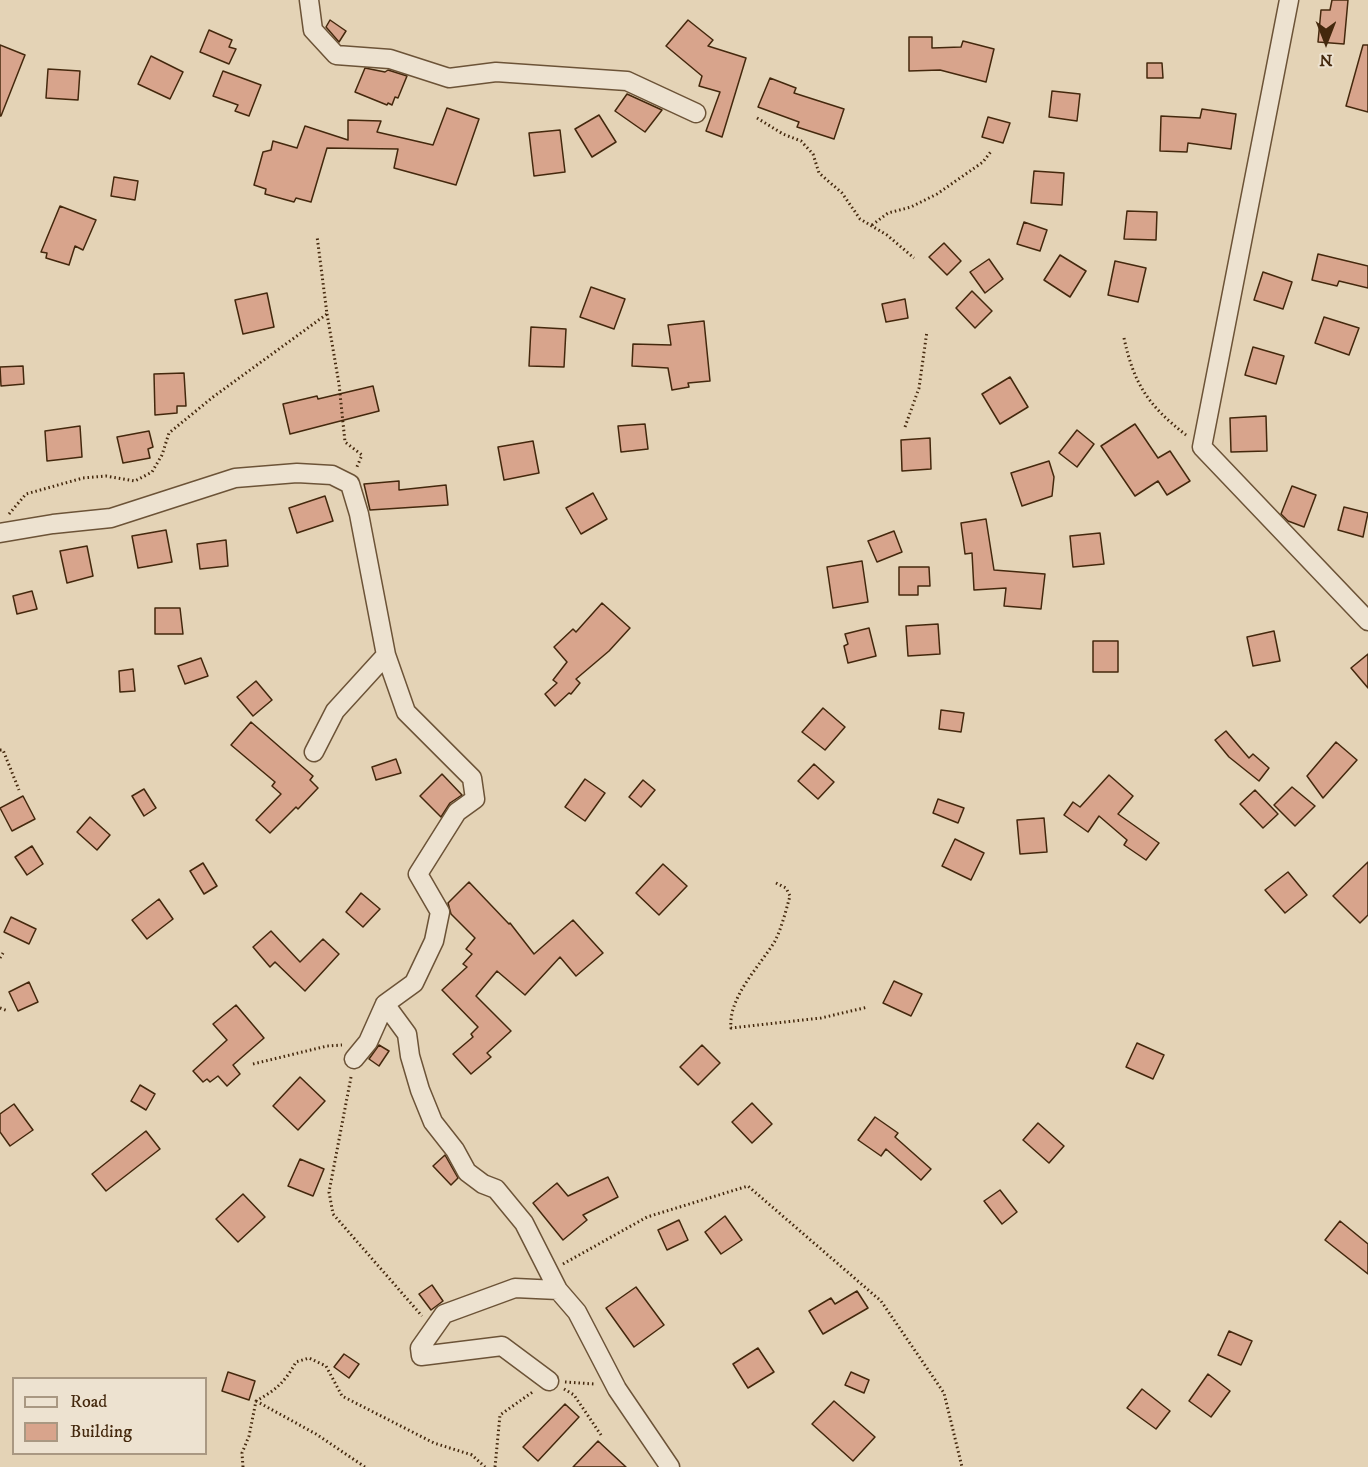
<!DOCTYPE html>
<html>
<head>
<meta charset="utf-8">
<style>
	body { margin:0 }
	#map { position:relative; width:1368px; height:1467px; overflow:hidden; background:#e4d3b6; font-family:"IM FELL DW Pica",serif }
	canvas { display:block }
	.legend { position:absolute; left:12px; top:1377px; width:195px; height:78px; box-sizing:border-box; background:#ede2d0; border:2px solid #a99882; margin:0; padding:8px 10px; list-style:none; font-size:18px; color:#44280d }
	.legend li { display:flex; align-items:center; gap:12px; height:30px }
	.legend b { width:30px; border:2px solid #a99882 }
	.north { position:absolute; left:1296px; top:12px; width:60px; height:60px; -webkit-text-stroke:4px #ede2d0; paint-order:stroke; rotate:180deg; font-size:16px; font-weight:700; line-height:24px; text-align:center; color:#44280d }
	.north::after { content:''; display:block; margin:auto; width:21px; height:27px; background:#44280d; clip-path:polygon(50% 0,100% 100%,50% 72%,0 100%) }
</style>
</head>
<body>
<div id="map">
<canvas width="1368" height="1467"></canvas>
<ul class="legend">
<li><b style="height:8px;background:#ede2d0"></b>Road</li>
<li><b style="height:16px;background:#d8a48c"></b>Building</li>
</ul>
<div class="north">N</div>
</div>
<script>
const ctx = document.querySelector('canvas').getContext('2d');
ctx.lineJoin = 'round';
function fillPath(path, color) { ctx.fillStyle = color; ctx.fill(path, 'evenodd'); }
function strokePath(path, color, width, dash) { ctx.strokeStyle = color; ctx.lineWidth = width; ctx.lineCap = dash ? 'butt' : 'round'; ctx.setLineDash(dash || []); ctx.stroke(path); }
const building = new Path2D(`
	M 1332,0 L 1348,0 L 1344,44 L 1318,42 L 1321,10 L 1330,10 Z
	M 330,20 L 346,31 L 339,42 L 326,27 Z
	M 688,20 L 713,40 L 708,46 L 746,58 L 722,137 L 706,131 L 720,92 L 699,86 L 702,76 L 666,46 Z
	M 209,30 L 232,40 L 229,47 L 236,49 L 229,64 L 200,52 Z
	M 909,37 L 932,37 L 932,48 L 961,47 L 963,41 L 994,49 L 986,82 L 940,70 L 909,71 Z
	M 0,45 L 25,55 L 1,116 L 0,116 Z
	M 1363,45 L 1368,45 L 1368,112 L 1346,106 Z
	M 151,56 L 183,72 L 170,99 L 138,84 Z
	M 1147,63 L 1162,63 L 1163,78 L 1147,78 Z
	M 365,68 L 385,72 L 388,70 L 407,76 L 398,98 L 395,97 L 392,105 L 388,103 L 387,105 L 355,92 Z
	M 48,69 L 80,71 L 78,100 L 46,98 Z
	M 223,71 L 261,85 L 249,116 L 235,111 L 238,105 L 213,96 Z
	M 770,78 L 796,88 L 794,93 L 844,109 L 834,139 L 797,127 L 799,122 L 758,107 Z
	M 1052,91 L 1080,94 L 1077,121 L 1049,117 Z
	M 627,94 L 662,110 L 645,132 L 615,111 Z
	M 447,108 L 479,119 L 456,185 L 394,168 L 398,149 L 327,148 L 311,202 L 296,198 L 294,202 L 265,194 L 266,189 L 254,185 L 263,152 L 271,150 L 273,141 L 297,148 L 305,126 L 348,140 L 348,120 L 381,121 L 377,132 L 433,145 Z
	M 1202,109 L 1236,114 L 1231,149 L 1188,143 L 1187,152 L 1160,151 L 1161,116 L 1200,118 Z
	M 599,115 L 616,142 L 592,157 L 575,129 Z
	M 988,117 L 1010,123 L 1003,143 L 982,137 Z
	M 560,130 L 565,172 L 534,176 L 529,133 Z
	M 1034,171 L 1064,173 L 1062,205 L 1031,203 Z
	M 114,177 L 138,181 L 135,200 L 111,196 Z
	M 60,206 L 96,220 L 83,250 L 75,246 L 69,265 L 46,258 L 47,253 L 41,252 Z
	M 1127,211 L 1157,212 L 1156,240 L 1124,239 Z
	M 1024,222 L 1047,230 L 1040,251 L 1017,244 Z
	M 944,243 L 961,261 L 947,275 L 929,257 Z
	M 1318,254 L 1368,266 L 1368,288 L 1339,281 L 1337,286 L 1312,280 Z
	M 1060,255 L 1086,271 L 1070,297 L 1044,280 Z
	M 989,259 L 1003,279 L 985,293 L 970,272 Z
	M 1115,261 L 1146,268 L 1138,302 L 1108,295 Z
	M 1263,272 L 1292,282 L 1283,309 L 1254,300 Z
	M 591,287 L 625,299 L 614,329 L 580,317 Z
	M 972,291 L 992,311 L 975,328 L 956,308 Z
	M 267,293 L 274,327 L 243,334 L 235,300 Z
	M 905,299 L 908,318 L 886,322 L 882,304 Z
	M 1324,317 L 1359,328 L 1349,355 L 1315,343 Z
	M 704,321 L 710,381 L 688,383 L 689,387 L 672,390 L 668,368 L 632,366 L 633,344 L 671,345 L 668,325 Z
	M 531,327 L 566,329 L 564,367 L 529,366 Z
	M 1253,347 L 1284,356 L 1276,384 L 1245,375 Z
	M 23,366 L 24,384 L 1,386 L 0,367 Z
	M 184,373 L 186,406 L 177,406 L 177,413 L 155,415 L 154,374 Z
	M 1010,377 L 1028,407 L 1000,424 L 982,394 Z
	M 373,386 L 379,411 L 290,434 L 283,404 L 317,396 L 318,399 Z
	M 1266,416 L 1267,451 L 1231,452 L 1230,418 Z
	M 645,424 L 648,449 L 621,452 L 618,426 Z
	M 1135,424 L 1158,458 L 1170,451 L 1190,481 L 1167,495 L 1158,481 L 1135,496 L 1101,446 Z
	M 80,426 L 82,457 L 47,461 L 45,431 Z
	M 1077,430 L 1094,444 L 1077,467 L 1059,453 Z
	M 149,431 L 153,447 L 148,449 L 150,458 L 123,463 L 117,437 Z
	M 930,438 L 931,469 L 902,471 L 901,440 Z
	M 533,441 L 539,473 L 504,480 L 498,447 Z
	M 1049,461 L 1054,477 L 1052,496 L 1022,506 L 1011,473 Z
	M 399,481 L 399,490 L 446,485 L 448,505 L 370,510 L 364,484 Z
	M 1292,486 L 1316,495 L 1304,527 L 1288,521 L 1281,514 Z
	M 593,493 L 607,519 L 581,534 L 566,508 Z
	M 325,496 L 333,521 L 297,533 L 289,508 Z
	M 1344,507 L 1368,513 L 1363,537 L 1338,530 Z
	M 986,519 L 994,570 L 1045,574 L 1041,609 L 1004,606 L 1006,588 L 974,590 L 972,553 L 965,554 L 961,523 Z
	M 166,530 L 172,562 L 138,568 L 132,536 Z
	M 894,531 L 902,552 L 877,562 L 868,541 Z
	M 1100,533 L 1104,564 L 1073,567 L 1070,536 Z
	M 226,540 L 228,566 L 200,569 L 197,544 Z
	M 87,546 L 93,576 L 67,583 L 60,551 Z
	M 862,561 L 868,602 L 833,608 L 827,567 Z
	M 899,567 L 929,567 L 930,586 L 918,586 L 918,595 L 899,595 Z
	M 32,591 L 37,609 L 17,614 L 13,596 Z
	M 602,603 L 630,628 L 609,651 L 576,679 L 580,683 L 571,694 L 569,693 L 555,706 L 545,694 L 557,683 L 553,680 L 567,662 L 554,647 L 573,629 L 576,632 Z
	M 155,608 L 180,608 L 183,634 L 155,634 Z
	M 938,624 L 940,654 L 908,656 L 906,626 Z
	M 869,628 L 876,656 L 848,663 L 844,646 L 848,644 L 845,634 Z
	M 1274,631 L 1280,661 L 1253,666 L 1247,637 Z
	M 1093,641 L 1118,641 L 1118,672 L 1093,672 Z
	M 1368,654 L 1368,688 L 1351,668 Z
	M 201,658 L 208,676 L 185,684 L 178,666 Z
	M 133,669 L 135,691 L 120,692 L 119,671 Z
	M 256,681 L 272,700 L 253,716 L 237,697 Z
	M 823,708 L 845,727 L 825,750 L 802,732 Z
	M 941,710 L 964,713 L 961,732 L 939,729 Z
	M 251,722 L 313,776 L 310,780 L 318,788 L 298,809 L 296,807 L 270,833 L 256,820 L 281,794 L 272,786 L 275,782 L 231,745 Z
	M 1226,731 L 1249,758 L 1253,754 L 1269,768 L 1259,781 L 1229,757 L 1215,740 Z
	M 1336,742 L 1357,760 L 1323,798 L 1307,776 Z
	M 396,759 L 401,773 L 376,780 L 372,767 Z
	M 814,764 L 834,782 L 818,799 L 798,781 Z
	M 442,774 L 462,795 L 450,803 L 441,817 L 420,796 Z
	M 1109,775 L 1133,796 L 1118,814 L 1159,843 L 1146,860 L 1124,845 L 1127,840 L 1099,816 L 1088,832 L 1064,815 L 1073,802 L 1080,807 Z
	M 585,779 L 605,793 L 585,821 L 565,807 Z
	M 643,780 L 655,790 L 641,807 L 629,797 Z
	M 1292,787 L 1315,806 L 1295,826 L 1274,805 Z
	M 144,789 L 156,808 L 144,816 L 132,796 Z
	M 1255,790 L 1278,814 L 1263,828 L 1240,804 Z
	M 23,796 L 35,819 L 12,831 L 0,808 Z
	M 938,799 L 964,808 L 958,823 L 933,813 Z
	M 90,817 L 110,835 L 97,850 L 77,832 Z
	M 1044,818 L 1047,852 L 1020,854 L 1017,820 Z
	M 955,839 L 984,853 L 971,880 L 942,866 Z
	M 32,846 L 43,864 L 27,875 L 15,857 Z
	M 1368,862 L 1368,915 L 1360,923 L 1333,896 Z
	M 203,863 L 217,886 L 204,894 L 190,871 Z
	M 663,864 L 687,886 L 659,915 L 636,893 Z
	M 1288,872 L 1307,895 L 1285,913 L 1265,890 Z
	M 469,882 L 509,924 L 510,923 L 534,954 L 573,920 L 603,953 L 576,976 L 560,957 L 525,995 L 497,971 L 476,996 L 511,1031 L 487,1053 L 491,1057 L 471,1074 L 453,1054 L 473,1037 L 471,1034 L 478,1027 L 442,990 L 467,967 L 463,964 L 472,954 L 466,949 L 475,938 L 451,914 L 448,903 Z
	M 361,893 L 380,909 L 363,927 L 346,912 Z
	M 159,899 L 173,919 L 147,939 L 132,920 Z
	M 11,917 L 36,929 L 29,944 L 4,932 Z
	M 271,931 L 300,962 L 323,939 L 339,954 L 305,991 L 275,962 L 270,967 L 253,947 Z
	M 894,981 L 922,994 L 911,1016 L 883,1003 Z
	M 29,982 L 38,1002 L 18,1011 L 9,992 Z
	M 236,1005 L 264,1038 L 233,1065 L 240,1074 L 227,1086 L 218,1076 L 210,1082 L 207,1079 L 203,1082 L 193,1071 L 227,1040 L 213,1024 Z
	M 1137,1043 L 1164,1055 L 1153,1079 L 1126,1067 Z
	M 379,1045 L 389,1051 L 379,1066 L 369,1059 Z
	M 702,1045 L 720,1063 L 698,1085 L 680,1067 Z
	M 300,1077 L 325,1101 L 298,1130 L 273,1106 Z
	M 140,1085 L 155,1094 L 146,1110 L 131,1101 Z
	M 752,1103 L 772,1124 L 752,1143 L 732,1122 Z
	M 14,1104 L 33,1130 L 10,1146 L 0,1132 L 0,1114 Z
	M 875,1117 L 898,1133 L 895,1137 L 931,1169 L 921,1180 L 886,1149 L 881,1156 L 858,1140 Z
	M 1038,1123 L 1064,1146 L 1049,1163 L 1023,1140 Z
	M 146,1131 L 160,1149 L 106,1191 L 92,1174 Z
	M 445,1155 L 458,1178 L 451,1185 L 433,1166 Z
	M 300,1159 L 324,1169 L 313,1196 L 288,1186 Z
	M 608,1177 L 618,1197 L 583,1215 L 587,1220 L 563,1240 L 533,1203 L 557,1183 L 568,1196 Z
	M 1000,1190 L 1017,1212 L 1002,1224 L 984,1201 Z
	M 243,1194 L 265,1217 L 238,1242 L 216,1219 Z
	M 725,1216 L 742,1240 L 721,1254 L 705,1232 Z
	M 679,1220 L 688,1240 L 667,1250 L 658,1230 Z
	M 1340,1221 L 1368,1244 L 1368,1274 L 1325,1240 Z
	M 432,1285 L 443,1301 L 431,1310 L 419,1294 Z
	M 636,1287 L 664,1325 L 634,1347 L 606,1308 Z
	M 857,1291 L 868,1308 L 823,1334 L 809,1311 L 831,1298 L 835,1304 Z
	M 1229,1331 L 1252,1341 L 1241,1365 L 1218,1355 Z
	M 758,1348 L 774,1372 L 748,1388 L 733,1364 Z
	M 344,1354 L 359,1364 L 349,1378 L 334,1367 Z
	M 228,1372 L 255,1381 L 249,1400 L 222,1391 Z
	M 851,1372 L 869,1380 L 864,1393 L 845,1385 Z
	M 1208,1374 L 1230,1391 L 1211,1417 L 1189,1401 Z
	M 1142,1389 L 1170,1411 L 1156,1429 L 1127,1408 Z
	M 834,1401 L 875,1437 L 853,1461 L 812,1424 Z
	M 565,1404 L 579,1417 L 538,1461 L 523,1447 Z
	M 598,1441 L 626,1467 L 573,1467 Z`);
const path = new Path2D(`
	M 757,118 L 783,134 L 801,141 L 813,154 L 819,173 L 842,193 L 860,219 L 887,235 L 914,258
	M 872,225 L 888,213 L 911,207 L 937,194 L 983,162 L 992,150
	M 327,314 L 339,384 L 345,442 L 362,455 L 356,469
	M 1124,338 C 1134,385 1149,406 1186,435
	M 905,427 L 919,388 L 927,331
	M 9,514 L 26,494 L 83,478 L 106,476 L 135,481 L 152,472 L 162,455 L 169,433 L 213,397 L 327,314 L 317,236
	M 0,750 L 3,750 L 19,790
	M 776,883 L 786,888 L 790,896 C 786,910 782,927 775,941 C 760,966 728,997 731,1028 L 821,1018 L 868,1007
	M 0,958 L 3,953
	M 0,1008 L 8,1011
	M 253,1064 L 327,1046 L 342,1045
	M 351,1077 L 329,1192 L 333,1214 L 422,1316
	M 563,1264 L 647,1217 L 748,1186 L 881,1301 L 944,1393 L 962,1467
	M 565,1382 L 594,1384
	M 564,1389 L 574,1395 L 601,1435
	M 256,1401 L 316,1434 L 365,1467
	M 243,1467 L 242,1453 L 249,1436 L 256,1401 C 276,1390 285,1382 296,1362 L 309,1358 L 326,1366 L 342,1396 L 434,1443 L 472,1455 L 485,1467
	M 495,1467 L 500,1415 L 534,1391`);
const street = new Path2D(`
	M 309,0 L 313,30 L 336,55 L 390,59 L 449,78 L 496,72 L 627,81 L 696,113
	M 1289,0 L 1202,447 L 1368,621
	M 0,533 L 53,524 L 111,518 L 235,478 L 297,473 L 332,475 L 350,484 L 359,514 L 386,655 L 406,712 L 472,778 L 475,799 L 457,812 L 418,874 L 440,912 L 434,941 L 414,983 L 385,1004 L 368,1042 L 354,1059
	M 314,752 L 335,711 L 386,655
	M 385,1004 L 407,1034 L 410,1056 L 420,1090 L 433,1122 L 455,1150 L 467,1172 L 483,1184 L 496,1189 L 524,1223 L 558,1290 L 577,1312 L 617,1389 L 670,1467
	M 549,1381 L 502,1346 L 421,1356 L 420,1348 L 444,1314 L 515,1288 L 558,1290`);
fillPath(building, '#d8a48c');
strokePath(building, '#44280d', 1.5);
strokePath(street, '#6c5337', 21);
strokePath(path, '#44280d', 3, [1.5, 3]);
strokePath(street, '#ede2d0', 18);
</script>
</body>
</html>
